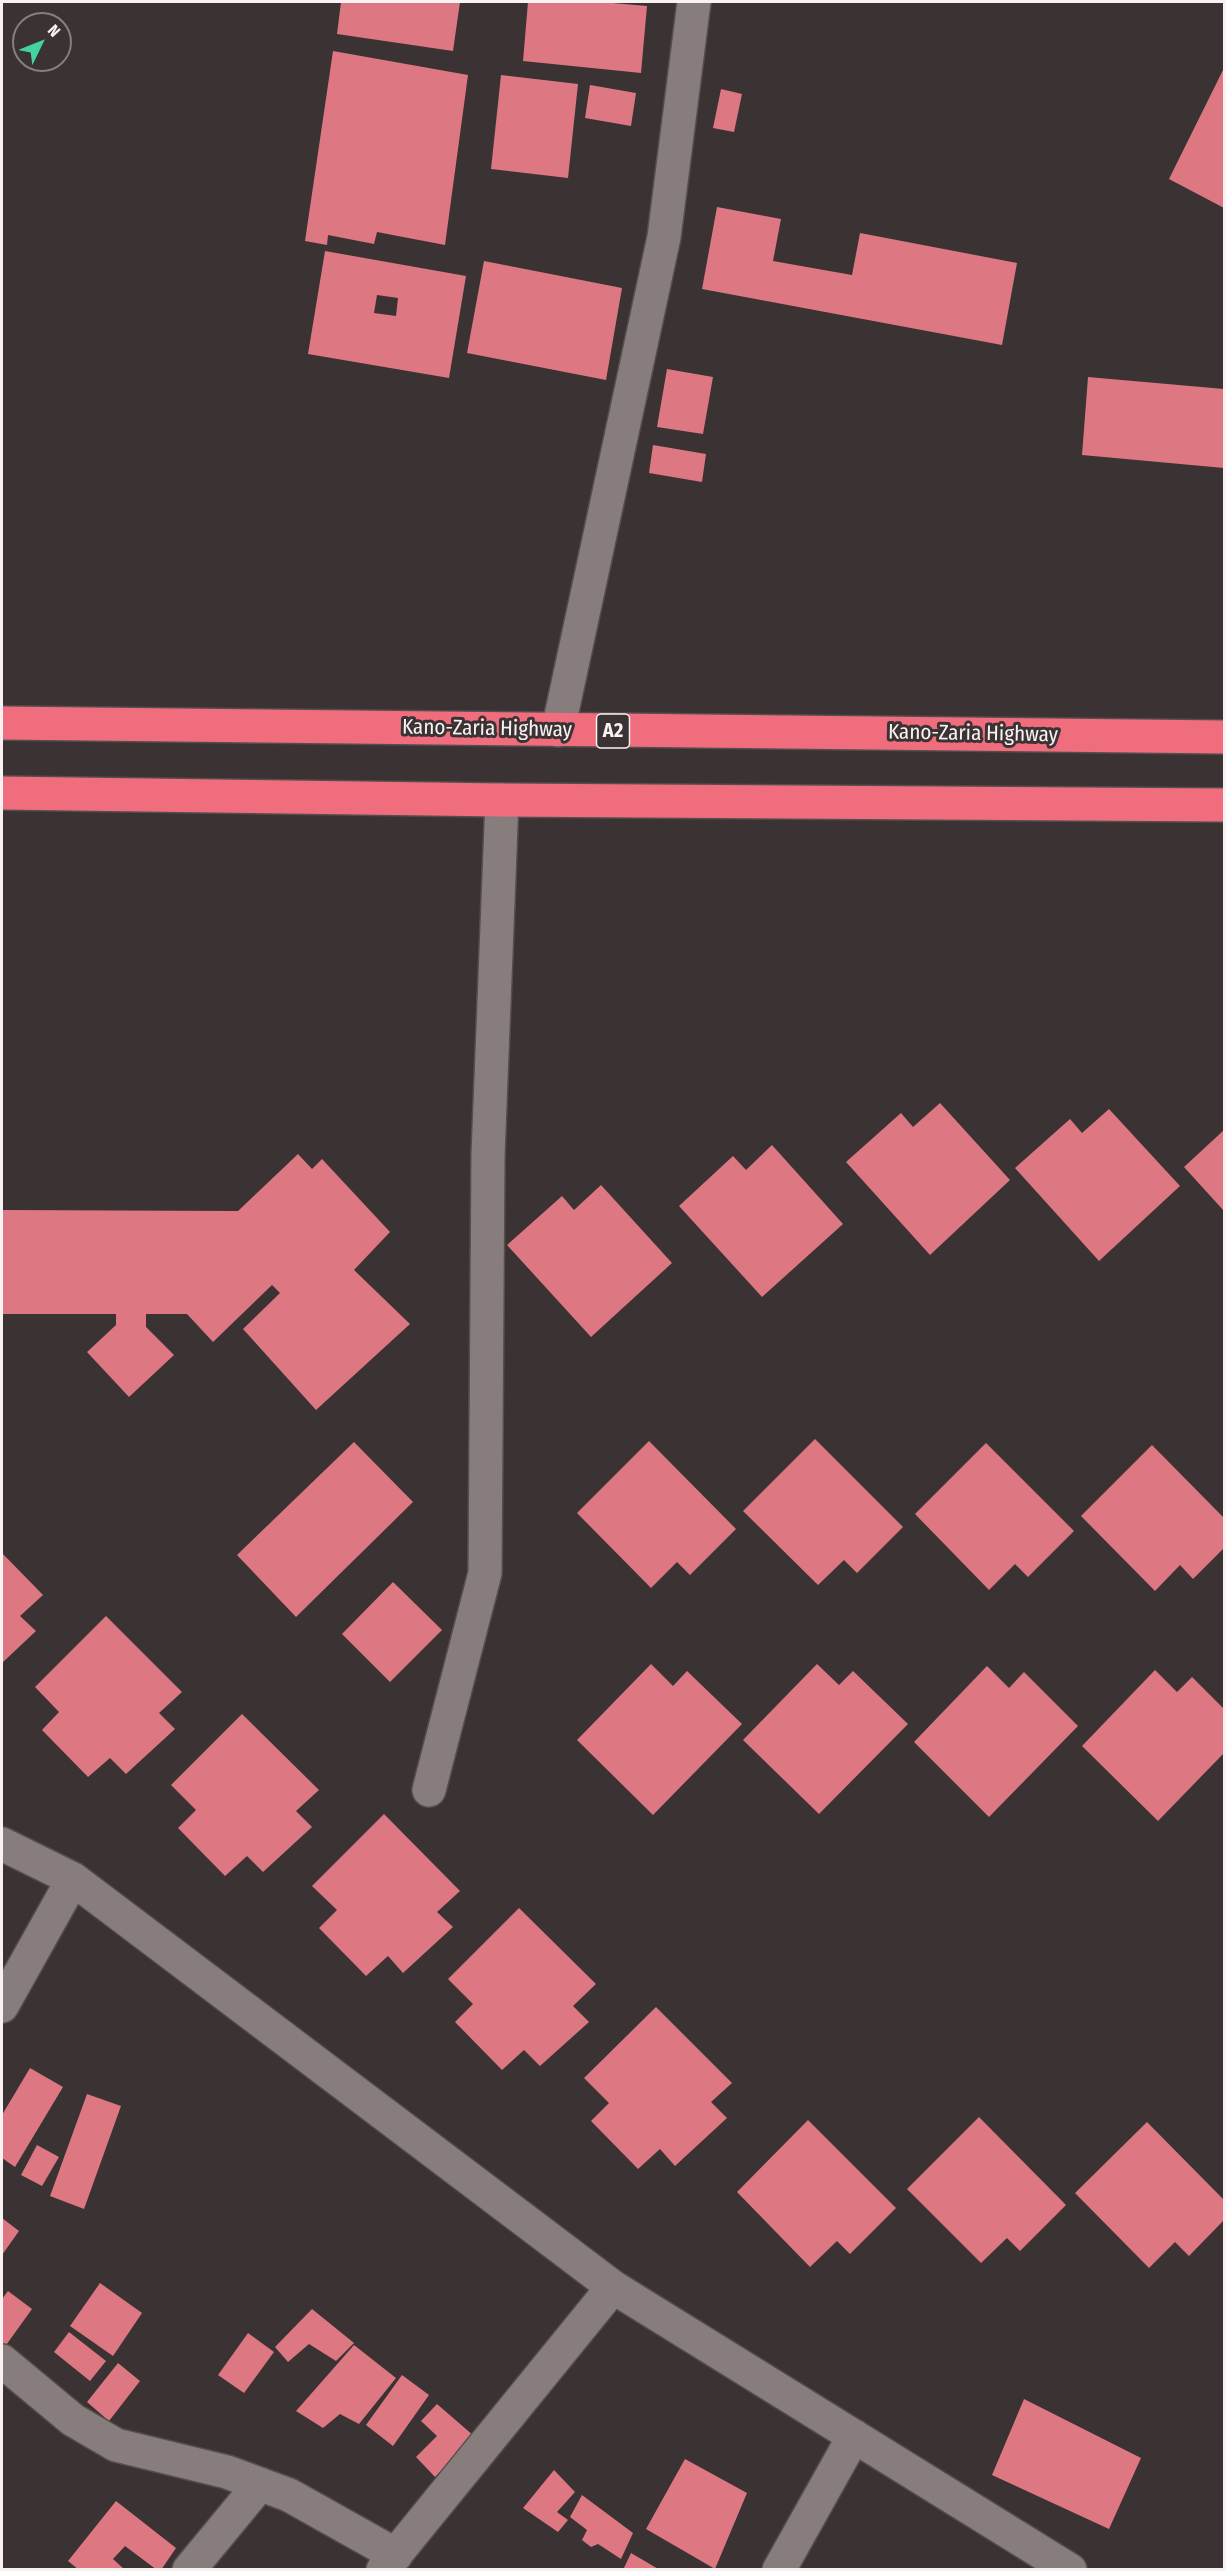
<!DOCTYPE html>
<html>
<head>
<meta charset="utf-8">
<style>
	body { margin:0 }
	#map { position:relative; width:1226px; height:2571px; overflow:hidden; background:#3b3233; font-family:"Fira Sans Condensed",sans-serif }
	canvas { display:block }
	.frame { position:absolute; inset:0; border:3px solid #f8f2f2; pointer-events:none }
	.north { position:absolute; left:12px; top:12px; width:60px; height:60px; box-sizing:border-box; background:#3b3233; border:2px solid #877f7f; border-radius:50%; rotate:47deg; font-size:16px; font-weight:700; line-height:24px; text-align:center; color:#f8f2f2 }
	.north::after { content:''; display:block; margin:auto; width:21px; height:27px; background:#45d49f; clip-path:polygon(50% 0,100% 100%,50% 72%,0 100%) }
</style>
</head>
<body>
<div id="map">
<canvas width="1226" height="2571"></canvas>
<div class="frame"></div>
<div class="north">N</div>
</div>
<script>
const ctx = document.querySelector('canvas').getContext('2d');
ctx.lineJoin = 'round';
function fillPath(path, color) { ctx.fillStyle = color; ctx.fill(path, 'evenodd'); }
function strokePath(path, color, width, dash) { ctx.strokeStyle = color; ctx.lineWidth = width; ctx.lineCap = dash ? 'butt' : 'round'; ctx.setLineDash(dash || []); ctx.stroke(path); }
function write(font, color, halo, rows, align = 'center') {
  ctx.font = font + ' "Fira Sans Condensed",sans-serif'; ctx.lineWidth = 6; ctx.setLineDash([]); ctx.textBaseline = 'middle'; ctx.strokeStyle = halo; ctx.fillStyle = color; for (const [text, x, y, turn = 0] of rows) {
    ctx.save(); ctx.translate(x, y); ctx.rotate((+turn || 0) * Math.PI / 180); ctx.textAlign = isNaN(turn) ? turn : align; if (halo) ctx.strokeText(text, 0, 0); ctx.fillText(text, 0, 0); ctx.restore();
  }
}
const building = new Path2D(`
	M 341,2 L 460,2 L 453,51 L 337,34 Z
	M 528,2 L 601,2 L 647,6 L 641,73 L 523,61 Z
	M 333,51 L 468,75 L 445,245 L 377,232 L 374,244 L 328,235 L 327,245 L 305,241 Z
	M 1224,68 L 1224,208 L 1169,179 Z
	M 501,75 L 578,84 L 568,178 L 491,169 Z
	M 590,85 L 636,93 L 631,126 L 585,118 Z
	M 721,89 L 742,94 L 734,132 L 713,128 Z
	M 717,207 L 781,219 L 773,261 L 852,275 L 860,233 L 1017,263 L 1002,345 L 702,289 Z
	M 325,251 L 466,276 L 449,378 L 308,354 ZM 377,295 L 398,298 L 396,316 L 374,313 Z
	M 484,261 L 622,288 L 606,380 L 467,353 Z
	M 667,369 L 713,377 L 703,434 L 657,427 Z
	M 1088,377 L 1224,389 L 1224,468 L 1082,455 Z
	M 653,445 L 706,454 L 702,482 L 649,473 Z
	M 940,1103 L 1010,1180 L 930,1255 L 846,1162 L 901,1113 L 913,1127 Z
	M 1109,1109 L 1180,1186 L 1099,1261 L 1015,1168 L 1070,1119 L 1082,1133 Z
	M 1224,1130 L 1224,1211 L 1184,1167 Z
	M 772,1145 L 843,1224 L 762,1297 L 679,1206 L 733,1156 L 746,1170 Z
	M 298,1154 L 312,1169 L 322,1159 L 390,1232 L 354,1270 L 410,1324 L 316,1410 L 243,1329 L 280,1293 L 272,1285 L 213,1342 L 187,1314 L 146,1314 L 146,1327 L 174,1355 L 129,1397 L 87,1352 L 116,1325 L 116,1314 L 2,1314 L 2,1210 L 238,1211 Z
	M 601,1185 L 672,1263 L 591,1337 L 507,1245 L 562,1196 L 574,1210 Z
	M 815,1439 L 903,1527 L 857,1573 L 844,1560 L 818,1585 L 743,1511 Z
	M 649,1441 L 736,1529 L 690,1575 L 677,1562 L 651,1588 L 577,1513 Z
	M 354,1442 L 413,1502 L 296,1617 L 237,1555 Z
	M 986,1443 L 1074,1531 L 1028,1577 L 1015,1564 L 989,1590 L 915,1514 Z
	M 1152,1445 L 1224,1518 L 1224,1548 L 1193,1579 L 1180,1565 L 1155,1591 L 1081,1516 Z
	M 2,1553 L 43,1595 L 20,1616 L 36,1631 L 2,1663 Z
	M 393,1582 L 442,1630 L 390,1682 L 342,1634 Z
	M 106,1616 L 182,1692 L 159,1713 L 175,1729 L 126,1774 L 110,1758 L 88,1777 L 42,1730 L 59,1712 L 35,1687 Z
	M 651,1664 L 673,1686 L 687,1671 L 742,1724 L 653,1815 L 577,1740 Z
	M 817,1664 L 839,1685 L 853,1671 L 908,1724 L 819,1814 L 743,1740 Z
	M 987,1666 L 1009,1688 L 1024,1672 L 1078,1726 L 989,1817 L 914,1742 Z
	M 1155,1670 L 1177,1692 L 1192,1677 L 1224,1709 L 1224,1753 L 1158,1821 L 1082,1746 Z
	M 242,1714 L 319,1790 L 296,1811 L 312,1827 L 263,1872 L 247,1856 L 225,1876 L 178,1828 L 196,1810 L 171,1785 Z
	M 384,1814 L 460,1891 L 437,1912 L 453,1927 L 403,1973 L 388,1956 L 366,1976 L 319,1928 L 337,1910 L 312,1886 Z
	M 519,1908 L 596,1984 L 573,2006 L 589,2022 L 540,2066 L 524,2050 L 502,2070 L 455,2022 L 473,2004 L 448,1979 Z
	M 656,2007 L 732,2083 L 711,2102 L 727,2118 L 675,2166 L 660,2149 L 638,2169 L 591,2121 L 609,2103 L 584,2078 Z
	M 30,2068 L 63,2087 L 15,2167 L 2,2158 L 2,2115 Z
	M 87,2094 L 121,2106 L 84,2209 L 50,2196 Z
	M 979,2117 L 1066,2205 L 1020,2251 L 1007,2238 L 981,2263 L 907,2189 Z
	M 808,2120 L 896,2208 L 850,2254 L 837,2241 L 810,2267 L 737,2192 Z
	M 1147,2122 L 1224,2200 L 1224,2220 L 1189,2256 L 1175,2242 L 1149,2268 L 1075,2193 Z
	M 37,2145 L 59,2157 L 42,2186 L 21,2175 Z
	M 2,2218 L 19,2231 L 2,2255 Z
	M 100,2283 L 142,2313 L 113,2356 L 70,2326 Z
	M 8,2291 L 32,2309 L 4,2348 L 2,2346 L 2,2299 Z
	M 312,2309 L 354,2343 L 336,2361 L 309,2344 L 288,2362 L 275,2347 Z
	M 69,2332 L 106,2361 L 90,2381 L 54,2352 Z
	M 248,2333 L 274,2352 L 244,2393 L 218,2375 Z
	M 354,2345 L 396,2378 L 359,2424 L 340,2414 L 323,2428 L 296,2411 Z
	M 118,2363 L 140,2381 L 109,2421 L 87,2402 Z
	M 402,2375 L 429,2395 L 393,2446 L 366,2425 Z
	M 1024,2399 L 1141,2458 L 1109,2529 L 992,2475 Z
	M 437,2404 L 474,2436 L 435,2477 L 416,2457 L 437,2436 L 421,2421 Z
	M 685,2459 L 747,2493 L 715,2569 L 646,2529 Z
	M 554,2470 L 575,2492 L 557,2512 L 568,2520 L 558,2532 L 523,2508 Z
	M 582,2495 L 633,2533 L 621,2559 L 598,2544 L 591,2547 L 582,2540 L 587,2530 L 570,2517 Z
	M 116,2501 L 176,2548 L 161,2570 L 157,2570 L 125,2546 L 113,2559 L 125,2570 L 79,2570 L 68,2561 Z
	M 631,2553 L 660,2570 L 623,2570 Z`);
const minor = new Path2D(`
	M 558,730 L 664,237 L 694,2
	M 429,1790 L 485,1573 L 488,1155 L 502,800
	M 2,1844 L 73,1879 L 613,2287 L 1070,2570
	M 2,2006 L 73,1879
	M 2,2361 L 73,2420 L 116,2445 L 227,2472 L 289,2495 L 396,2555
	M 189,2570 L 260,2484
	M 383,2570 L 613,2287
	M 779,2570 L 854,2436`);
const highway = new Path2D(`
	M 2,723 L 1224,737
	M 2,793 L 502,800 L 1224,805`);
const shields = [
	[613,731,33]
];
const shieldNames = [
	["A2",613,731]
];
const streetNames = [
	["Kano-Zaria Highway",487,729,1],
	["Kano-Zaria Highway",973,734,1]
];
fillPath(building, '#dd7882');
strokePath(minor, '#554e4e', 36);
strokePath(highway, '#554e4e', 36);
strokePath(minor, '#887d7d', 33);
strokePath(highway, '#f06d7e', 33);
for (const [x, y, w] of shields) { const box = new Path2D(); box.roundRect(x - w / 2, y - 17, w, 34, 4.5); ctx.fillStyle = '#3b3233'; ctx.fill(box); strokePath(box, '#f8f2f2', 1.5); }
write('bold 20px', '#f8f2f2', null, shieldNames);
write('21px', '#f8f2f2', '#3b3233', streetNames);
</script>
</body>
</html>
